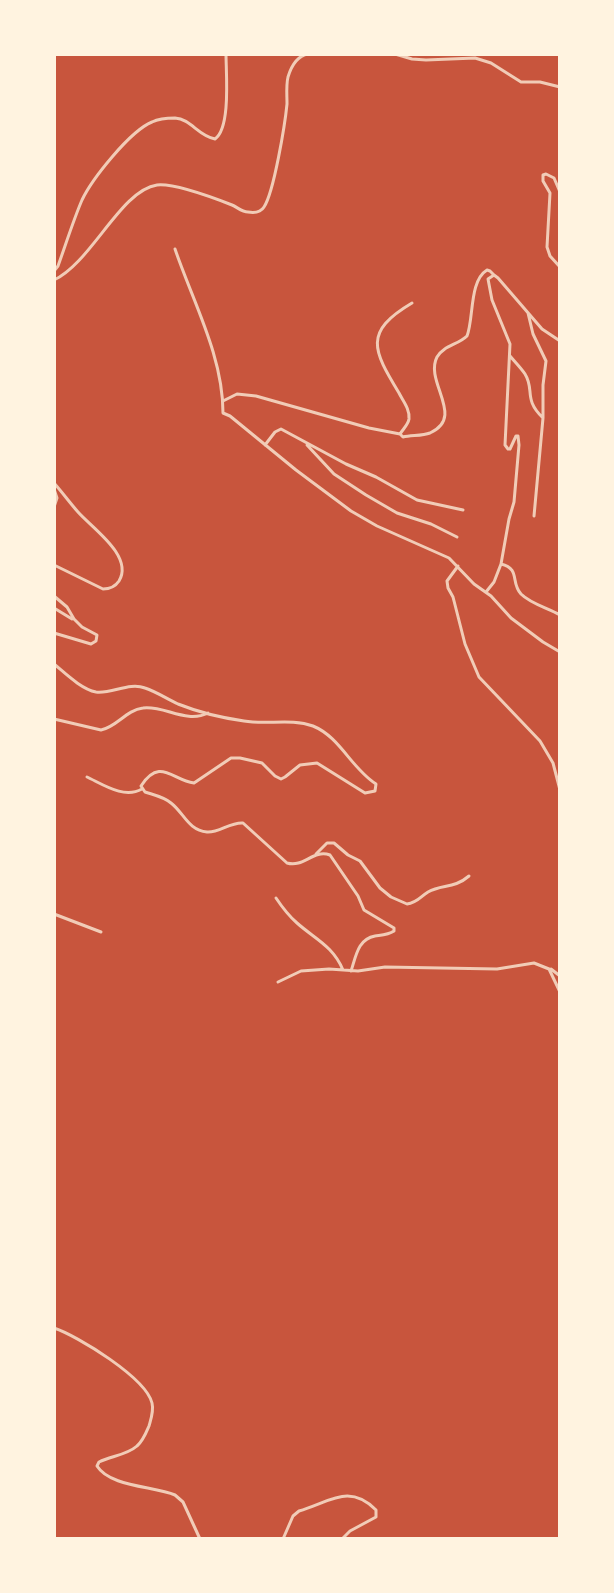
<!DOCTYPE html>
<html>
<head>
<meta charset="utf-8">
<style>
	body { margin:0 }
	#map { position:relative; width:614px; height:1593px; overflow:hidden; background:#c8553d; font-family:"Asap Condensed",sans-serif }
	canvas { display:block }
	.frame { position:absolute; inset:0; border:56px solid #fff3e0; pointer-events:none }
</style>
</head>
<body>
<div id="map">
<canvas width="614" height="1593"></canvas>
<div class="frame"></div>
</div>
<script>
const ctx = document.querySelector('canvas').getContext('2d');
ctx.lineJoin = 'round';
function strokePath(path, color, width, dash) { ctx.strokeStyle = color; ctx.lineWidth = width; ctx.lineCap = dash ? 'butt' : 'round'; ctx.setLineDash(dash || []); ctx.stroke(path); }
const minor = new Path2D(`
	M 395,54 L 412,59 L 426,60 L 475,58 L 491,63 L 521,82 L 540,82 L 560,87
	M 560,192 L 554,178 L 546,174 L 543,175 L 543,181 L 550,193 L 547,247 L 550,256 L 560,267
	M 175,249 C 193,302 223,356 223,413 L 230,416 L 296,470 L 351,511 L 377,526 L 449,558 L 474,584 L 491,596 L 511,618 L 543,642 L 560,652
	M 54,271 L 58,266 C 66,244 73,221 82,200 C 92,179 130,131 152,122 C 158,119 168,118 175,118 C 191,119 198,136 215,139 C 231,128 226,73 226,54
	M 54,280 C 91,263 121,190 157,185 C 175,183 214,198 232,205 C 237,207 242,212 248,212 C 254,213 261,212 264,207 C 274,192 285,124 287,104 C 287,95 286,85 288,77 C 291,67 297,56 308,54
	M 412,303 C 363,332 373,350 399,393 C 403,401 410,409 409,419 C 408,425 403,429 400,434 L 403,437 C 411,435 422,436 430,433 C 466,417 424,382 437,357 C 444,345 458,345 467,336 C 474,318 469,281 487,270 L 490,271 L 494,275
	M 528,313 L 533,334 L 546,361 L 543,385 L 543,418
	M 510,356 C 515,362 521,368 525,374 C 535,390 523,399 543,418 L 534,516
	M 223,401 L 237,394 L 256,396 L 369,428 L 400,434
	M 265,445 L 275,432 L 281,429 L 346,464 L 376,477 L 417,500 L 463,510
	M 307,445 L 334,474 L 366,495 L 397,513 L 431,524 L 457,537
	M 54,483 C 62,492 70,503 78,512 C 92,528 134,556 119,581 C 115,587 110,589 103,589 L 54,565
	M 54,489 L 57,498 L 54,507
	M 501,564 C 521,569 510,582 521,594 C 531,604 548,608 560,615
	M 458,566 L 447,581 L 448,588 L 453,597 L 465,644 L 479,677 L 540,741 L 553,763 L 560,790
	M 486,592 L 494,582 L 501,564 L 509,519 L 514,502 L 519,445 L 518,436 L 516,436 L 510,449 L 508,449 L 505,445 L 510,344 L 492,300 L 488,279 L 494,275 L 498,278 L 542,329 L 560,341
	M 54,596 L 67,607 L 74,619 L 82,627 L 97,635 L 96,641 L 91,644 L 54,633
	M 54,608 L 72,619
	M 54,664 C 65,673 81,689 96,692 C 112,694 129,682 145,688 C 157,692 167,699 178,704 C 198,712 223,718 244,721 C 267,725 291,718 313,726 C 340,737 351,768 376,784 L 375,791 L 365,793 L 317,763 L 300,765 L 285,777 L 281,779 L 275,776 L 262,763 L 240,758 L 231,758 L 194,783 C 172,780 160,757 141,786 L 145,792 C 154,795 164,797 171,803 C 184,813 188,830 207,832 C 219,833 230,822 243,823 L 287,863 C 304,868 313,849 330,855 L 358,896 L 364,910 L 394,928 L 394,931 C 388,935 382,935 375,936 C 358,939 356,956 351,971
	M 54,719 L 101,730 C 117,727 126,710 143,708 C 164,705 186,724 208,713
	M 87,777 C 104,785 124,799 142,789
	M 316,854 L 327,843 L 334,843 L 348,855 L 360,861 L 380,888 L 391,897 L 407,904 C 417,903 420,897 428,892 C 442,884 454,889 469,876
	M 276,898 C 282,907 289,916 297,923 C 315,939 333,946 343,970
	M 54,914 L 101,932
	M 551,969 L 560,976
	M 278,982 L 301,971 L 329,969 L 358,971 L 385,967 L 497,969 L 534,963 L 549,969 L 560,992
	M 54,1328 C 78,1336 146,1378 152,1403 C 154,1411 151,1419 149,1426 C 146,1433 143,1441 137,1446 C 127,1455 111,1456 99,1462 L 97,1466 C 110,1487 154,1486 175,1495 L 183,1502 L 200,1539
	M 283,1539 L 293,1516 L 299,1511 C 330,1502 349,1483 376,1510 L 376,1517 L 350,1531 L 342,1539`);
strokePath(minor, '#f1ccb7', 3);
</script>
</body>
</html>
